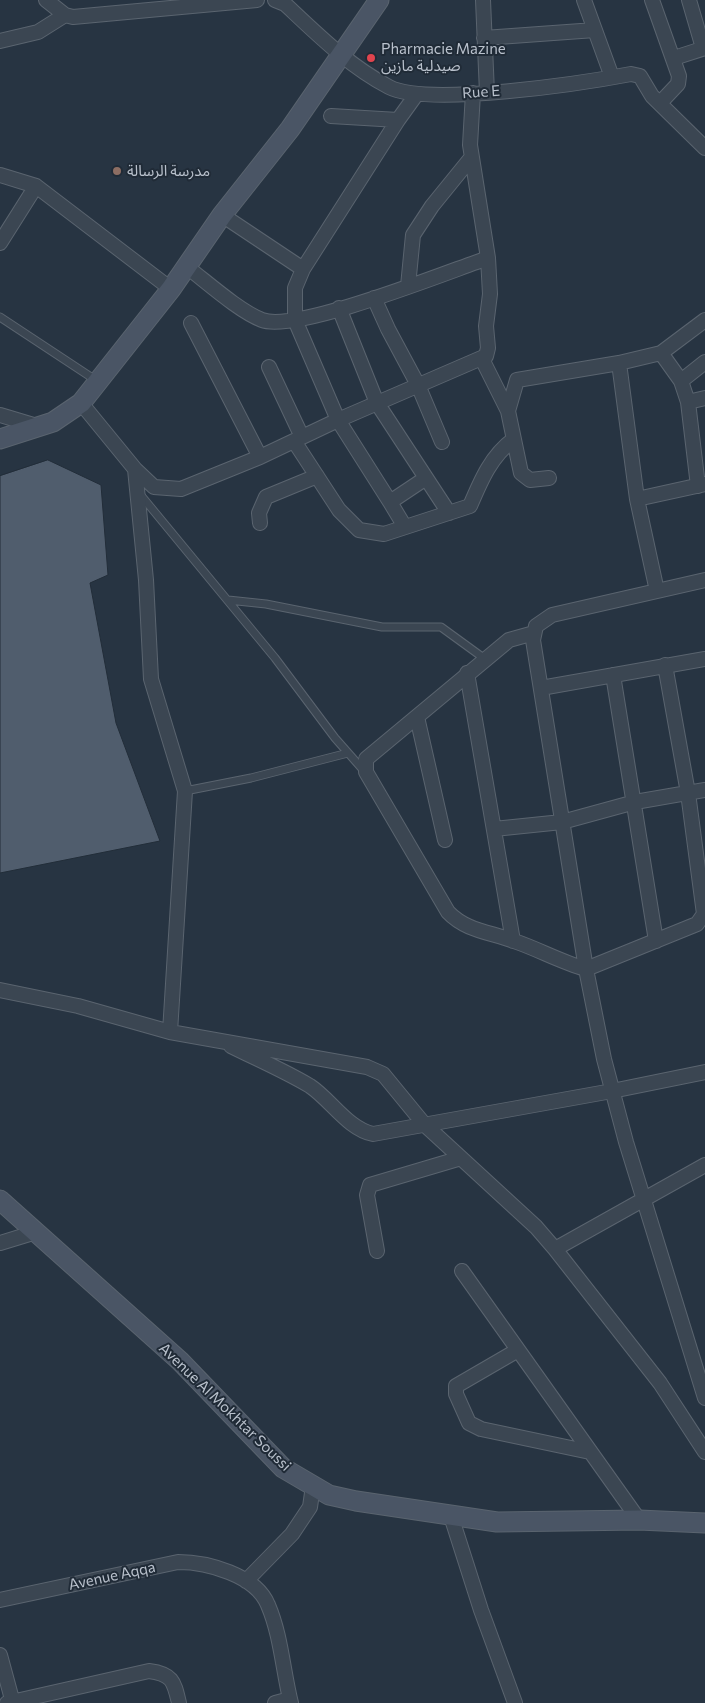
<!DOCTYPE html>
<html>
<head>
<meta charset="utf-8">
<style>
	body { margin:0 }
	canvas { display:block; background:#273442 }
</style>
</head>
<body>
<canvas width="705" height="1703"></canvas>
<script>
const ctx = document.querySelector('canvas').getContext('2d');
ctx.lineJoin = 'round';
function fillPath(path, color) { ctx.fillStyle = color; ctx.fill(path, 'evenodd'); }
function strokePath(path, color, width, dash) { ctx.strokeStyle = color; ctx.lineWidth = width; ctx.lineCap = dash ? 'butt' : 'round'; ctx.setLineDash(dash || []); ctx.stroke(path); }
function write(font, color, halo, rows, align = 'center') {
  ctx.font = font + ' Commissioner,"Noto Sans Arabic",sans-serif'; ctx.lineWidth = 4; ctx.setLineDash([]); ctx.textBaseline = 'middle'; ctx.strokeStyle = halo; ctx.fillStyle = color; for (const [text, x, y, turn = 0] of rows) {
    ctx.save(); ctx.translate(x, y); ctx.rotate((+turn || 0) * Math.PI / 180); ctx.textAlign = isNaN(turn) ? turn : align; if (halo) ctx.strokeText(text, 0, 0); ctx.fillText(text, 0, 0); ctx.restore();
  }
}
const building = new Path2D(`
	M 48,460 L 101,485 L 108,575 L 90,583 L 116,723 L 160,841 L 0,873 L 0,476 Z`);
const lane = new Path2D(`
	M 0,317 L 97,381
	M 139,493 L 275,658 L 335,738 L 365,772
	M 228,600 L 266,604 L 382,627 L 441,627 L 485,659
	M 185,791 L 251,778 L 348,753`);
const street = new Path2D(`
	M 46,0 L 65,15 L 73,17 L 257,0
	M 275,0 L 285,4 C 317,34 349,66 389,87 C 427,107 584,83 631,74 L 640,76 L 652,96 L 705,148
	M 483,0 L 487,93
	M 584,0 L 612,77
	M 652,0 L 679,76 L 678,84 L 661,102
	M 689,0 L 703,48
	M 484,38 L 595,30
	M 0,41 L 38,32 L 65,15
	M 674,58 L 705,48
	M 416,95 L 398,120 L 303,269 L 295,288 L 295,320 L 338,420 L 390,502 L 426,478
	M 331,116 L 398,120
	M 0,175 L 36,186 L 171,289
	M 222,215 L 303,269
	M 0,243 L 36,186
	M 187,267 C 208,283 239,311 262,320 C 296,333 447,272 488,258
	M 408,286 L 413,235 L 432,206 L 471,158
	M 374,298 L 388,329 L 418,385 L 442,442
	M 339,308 L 377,403 L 449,513
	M 191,323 L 260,457
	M 661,353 L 681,381 L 688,402 L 698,486
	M 482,359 L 508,411 L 521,473 L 530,480 L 549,478
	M 269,367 L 302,437
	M 681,381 L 705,362
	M 688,402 L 705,398
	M 81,403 L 135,469 L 146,580 L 151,679 L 185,791 L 170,1032
	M 508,411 L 517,380 L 619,363
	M 0,415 L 40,427
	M 294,441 L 339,510 L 359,530 L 384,534 L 470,506 C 481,480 491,456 514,439
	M 135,469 L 154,487 L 181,489 L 260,457 L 338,420 L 486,356 L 488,348 L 486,326 L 490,294 L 488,258 L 470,145 L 473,93
	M 637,499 L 705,484
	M 390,502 L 405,527
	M 260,523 L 259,513 L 266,497 L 317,476
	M 705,580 L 552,615 L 536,626 L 533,640 L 586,969 L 604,1059 L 626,1142 L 705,1398
	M 657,591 L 637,499 L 619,363 L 661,353 L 705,320
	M 534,633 L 509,640 L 366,759 L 366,772 L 448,912 C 466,931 490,932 514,941 C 538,949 561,962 586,969 L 697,924 L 704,914 L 688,793 L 665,665
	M 467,673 L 513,941
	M 613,675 L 656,941
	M 541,688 L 705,659
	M 417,717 L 445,840
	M 494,829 L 562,822 L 635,802 L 705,790
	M 0,990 L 78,1006 L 170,1032 L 367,1067 L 383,1074 L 424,1124 L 536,1227 L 555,1249 L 660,1383 L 705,1452
	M 231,1046 C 257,1059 285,1071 310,1086 C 331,1100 348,1129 373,1134 L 612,1091 L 705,1072
	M 0,1243 L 36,1232
	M 555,1249 L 705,1165
	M 377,1251 L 367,1195 L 370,1185 L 461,1158
	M 462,1271 L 639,1520
	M 518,1350 L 456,1386 L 456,1394 L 469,1423 L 481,1429 L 590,1452
	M 451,1516 L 481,1610 L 515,1703
	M 246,1581 L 292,1534 L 310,1507 L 313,1486
	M 0,1600 L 178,1562 C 207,1562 256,1575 268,1605 C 281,1635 283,1671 291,1703
	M 0,1655 L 13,1703
	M 7,1703 L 149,1671 C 173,1674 174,1682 179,1703
	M 275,1703 L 290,1699`);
const secondary = new Path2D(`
	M 0,439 L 53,422 L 81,403 L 171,289 L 222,215 L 290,129 L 379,0
	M 0,1200 L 180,1361 L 283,1468 L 329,1495 L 356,1501 L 497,1522 L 639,1520 L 705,1523`);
const markers = [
	[371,58,5,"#e0444e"],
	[117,171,5,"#8d6e63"]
];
const poiNames = [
	["Pharmacie Mazine",381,49],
	["صيدلية مازين",381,66],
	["مدرسة الرسالة",127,171]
];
const streetNames = [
	["Rue E",481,92,-4],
	["Avenue Al Mokhtar Soussi",225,1407,44],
	["Avenue Aqqa",112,1576,-12]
];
fillPath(building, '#505d6d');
strokePath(building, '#222d39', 1);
strokePath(lane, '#5a646f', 9);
strokePath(street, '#5a646f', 16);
strokePath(secondary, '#5a646f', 21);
strokePath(lane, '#3b4652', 7);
strokePath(street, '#3b4652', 14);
strokePath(secondary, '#4a5565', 19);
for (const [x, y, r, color] of markers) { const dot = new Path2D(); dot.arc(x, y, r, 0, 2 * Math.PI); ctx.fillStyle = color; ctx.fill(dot); strokePath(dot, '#202b37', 2); }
write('15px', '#b9c1cc', '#202b37', poiNames, 'left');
write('15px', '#b9c1cc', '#202b37', streetNames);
</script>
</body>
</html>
